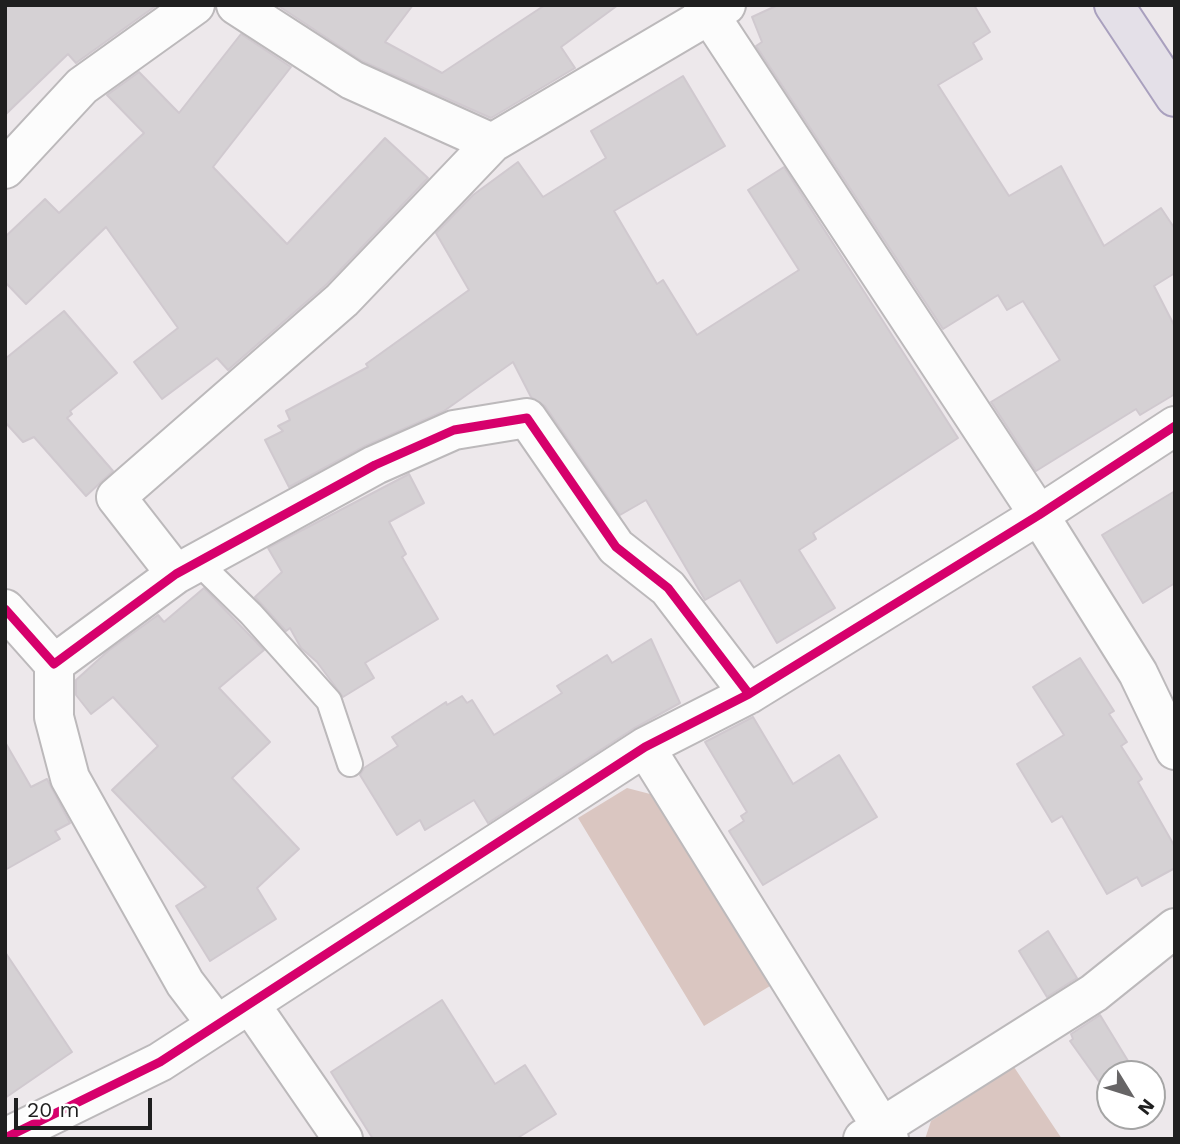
<!DOCTYPE html>
<html>
<head>
<meta charset="utf-8">
<style>
	body { margin:0 }
	#map { position:relative; width:1180px; height:1144px; overflow:hidden; background:#ede8eb; font-family:"Work Sans",sans-serif }
	canvas { display:block }
	.frame { position:absolute; inset:0; border:7px solid #1f1f1f; pointer-events:none }
	.north { position:absolute; left:1096px; top:1060px; width:70px; height:70px; box-sizing:border-box; background:#fff; border:2px solid #a5a5a5; border-radius:50%; rotate:128deg; font-size:19px; font-weight:700; line-height:28px; text-align:center; color:#1f1f1f }
	.north::after { content:''; display:block; margin:auto; width:24px; height:32px; background:#676566; clip-path:polygon(50% 0,100% 100%,50% 72%,0 100%) }
	.scale { position:absolute; left:14px; top:1098px; width:138px; height:32px; box-sizing:border-box; border:4px solid #1f1f1f; border-top:0; padding-left:9px; font-size:21px; line-height:24px; white-space:nowrap; color:#1f1f1f; -webkit-text-stroke:5px #fff; paint-order:stroke }
</style>
</head>
<body>
<div id="map">
<canvas width="1180" height="1144"></canvas>
<div class="frame"></div>
<div class="north">N</div>
<div class="scale">20 m</div>
</div>
<script>
const ctx = document.querySelector('canvas').getContext('2d');
ctx.lineJoin = 'round';
function fillPath(path, color) { ctx.fillStyle = color; ctx.fill(path, 'evenodd'); }
function strokePath(path, color, width, dash) { ctx.strokeStyle = color; ctx.lineWidth = width; ctx.lineCap = dash ? 'butt' : 'round'; ctx.setLineDash(dash || []); ctx.stroke(path); }
const forest = new Path2D(`
	M 627,788 L 654,795 L 770,986 L 704,1026 L 578,818 Z
	M 1014,1067 L 1062,1139 L 925,1139 L 931,1121 Z`);
const building = new Path2D(`
	M 5,5 L 157,5 L 76,63 L 68,54 L 5,115 Z
	M 277,5 L 413,5 L 385,42 L 442,73 L 545,5 L 618,5 L 561,47 L 575,68 L 491,118 L 362,61 Z
	M 778,5 L 974,5 L 990,32 L 973,43 L 982,59 L 938,85 L 1009,196 L 1061,166 L 1104,246 L 1161,208 L 1175,229 L 1175,273 L 1154,286 L 1175,327 L 1175,394 L 1140,415 L 1136,409 L 1036,471 L 991,402 L 1060,360 L 1023,301 L 1007,310 L 998,295 L 943,329 L 756,46 L 762,42 L 752,17 Z
	M 241,34 L 291,67 L 213,167 L 287,244 L 385,138 L 428,178 L 327,284 L 228,370 L 217,358 L 162,399 L 134,362 L 178,328 L 106,227 L 26,304 L 5,282 L 5,237 L 45,199 L 59,213 L 144,133 L 107,95 L 139,72 L 179,113 Z
	M 683,76 L 725,146 L 614,211 L 657,284 L 663,280 L 697,335 L 799,270 L 748,190 L 784,167 L 958,438 L 813,533 L 816,539 L 799,550 L 835,608 L 777,643 L 740,580 L 705,600 L 646,500 L 620,515 L 545,406 L 531,397 L 513,362 L 444,411 L 365,446 L 289,487 L 265,440 L 283,431 L 278,426 L 290,420 L 286,411 L 368,367 L 366,364 L 469,290 L 436,233 L 473,195 L 518,162 L 543,197 L 606,158 L 591,131 Z
	M 64,311 L 117,373 L 70,411 L 72,414 L 67,418 L 113,471 L 86,496 L 34,437 L 23,442 L 5,422 L 5,359 Z
	M 409,474 L 424,503 L 389,522 L 406,554 L 402,557 L 438,619 L 365,663 L 374,678 L 343,697 L 317,662 L 301,648 L 290,628 L 286,631 L 255,597 L 282,572 L 268,548 Z
	M 1175,491 L 1175,583 L 1143,603 L 1102,535 Z
	M 204,588 L 264,650 L 219,688 L 270,742 L 232,778 L 299,849 L 257,888 L 276,919 L 210,961 L 176,906 L 206,887 L 112,790 L 158,746 L 113,697 L 91,714 L 76,695 L 76,680 L 108,651 L 158,615 L 164,622 Z
	M 651,639 L 680,703 L 633,729 L 488,823 L 474,800 L 425,830 L 420,820 L 397,835 L 360,775 L 364,768 L 398,746 L 392,737 L 446,702 L 447,705 L 462,696 L 467,703 L 472,700 L 494,735 L 562,693 L 557,686 L 607,655 L 612,663 Z
	M 1080,658 L 1114,711 L 1109,714 L 1127,742 L 1121,746 L 1142,779 L 1138,782 L 1175,847 L 1175,868 L 1142,886 L 1137,877 L 1107,894 L 1062,816 L 1052,822 L 1017,764 L 1064,735 L 1033,687 Z
	M 753,717 L 793,784 L 839,755 L 877,817 L 763,885 L 729,831 L 744,821 L 741,816 L 747,812 L 705,742 Z
	M 5,742 L 31,787 L 47,779 L 70,823 L 55,831 L 60,839 L 5,870 Z
	M 1048,931 L 1077,978 L 1047,997 L 1019,951 Z
	M 5,952 L 72,1052 L 5,1098 Z
	M 442,1000 L 495,1084 L 525,1065 L 556,1114 L 516,1139 L 373,1139 L 331,1072 Z
	M 1100,1015 L 1136,1074 L 1110,1074 L 1110,1097 L 1070,1041 L 1073,1039 L 1071,1034 Z`);
const lane = new Path2D(`
	M 198,562 L 251,614 L 329,701 L 350,764`);
const street = new Path2D(`
	M 236,5 L 352,80 L 492,143 L 726,5
	M 703,5 L 1039,515 L 1138,673 L 1175,750
	M 5,169 L 82,86 L 195,5
	M 176,574 L 116,497 L 342,300 L 492,143
	M 5,609 L 54,664 L 176,574 L 375,465 L 454,430 L 527,418 L 616,547 L 668,588 L 749,694
	M 54,664 L 54,717 L 70,778 L 185,983 L 217,1025
	M 645,747 L 889,1139
	M 250,1004 L 343,1139
	M 5,1138 L 160,1062 L 645,747 L 749,694 L 1039,515 L 1175,426
	M 863,1139 L 1094,993 L 1175,928`);
const highway = new Path2D(`
	M 1114,5 L 1175,97`);
const cycleway = new Path2D(`
	M 5,609 L 54,664 L 176,574 L 375,465 L 454,430 L 527,418 L 616,547 L 668,588 L 749,694
	M 5,1138 L 160,1062 L 645,747 L 749,694 L 1039,515 L 1175,426`);
fillPath(forest, '#dac6c1');
fillPath(building, '#d5d1d4');
strokePath(building, '#d0c9cf', 2);
strokePath(lane, '#bcb9bb', 28);
strokePath(street, '#bcb9bb', 42);
strokePath(highway, '#a9a0be', 42);
strokePath(lane, '#fcfcfc', 24);
strokePath(street, '#fcfcfc', 38);
strokePath(highway, '#e4e0e8', 38);
strokePath(cycleway, '#d6006c', 9);
</script>
</body>
</html>
